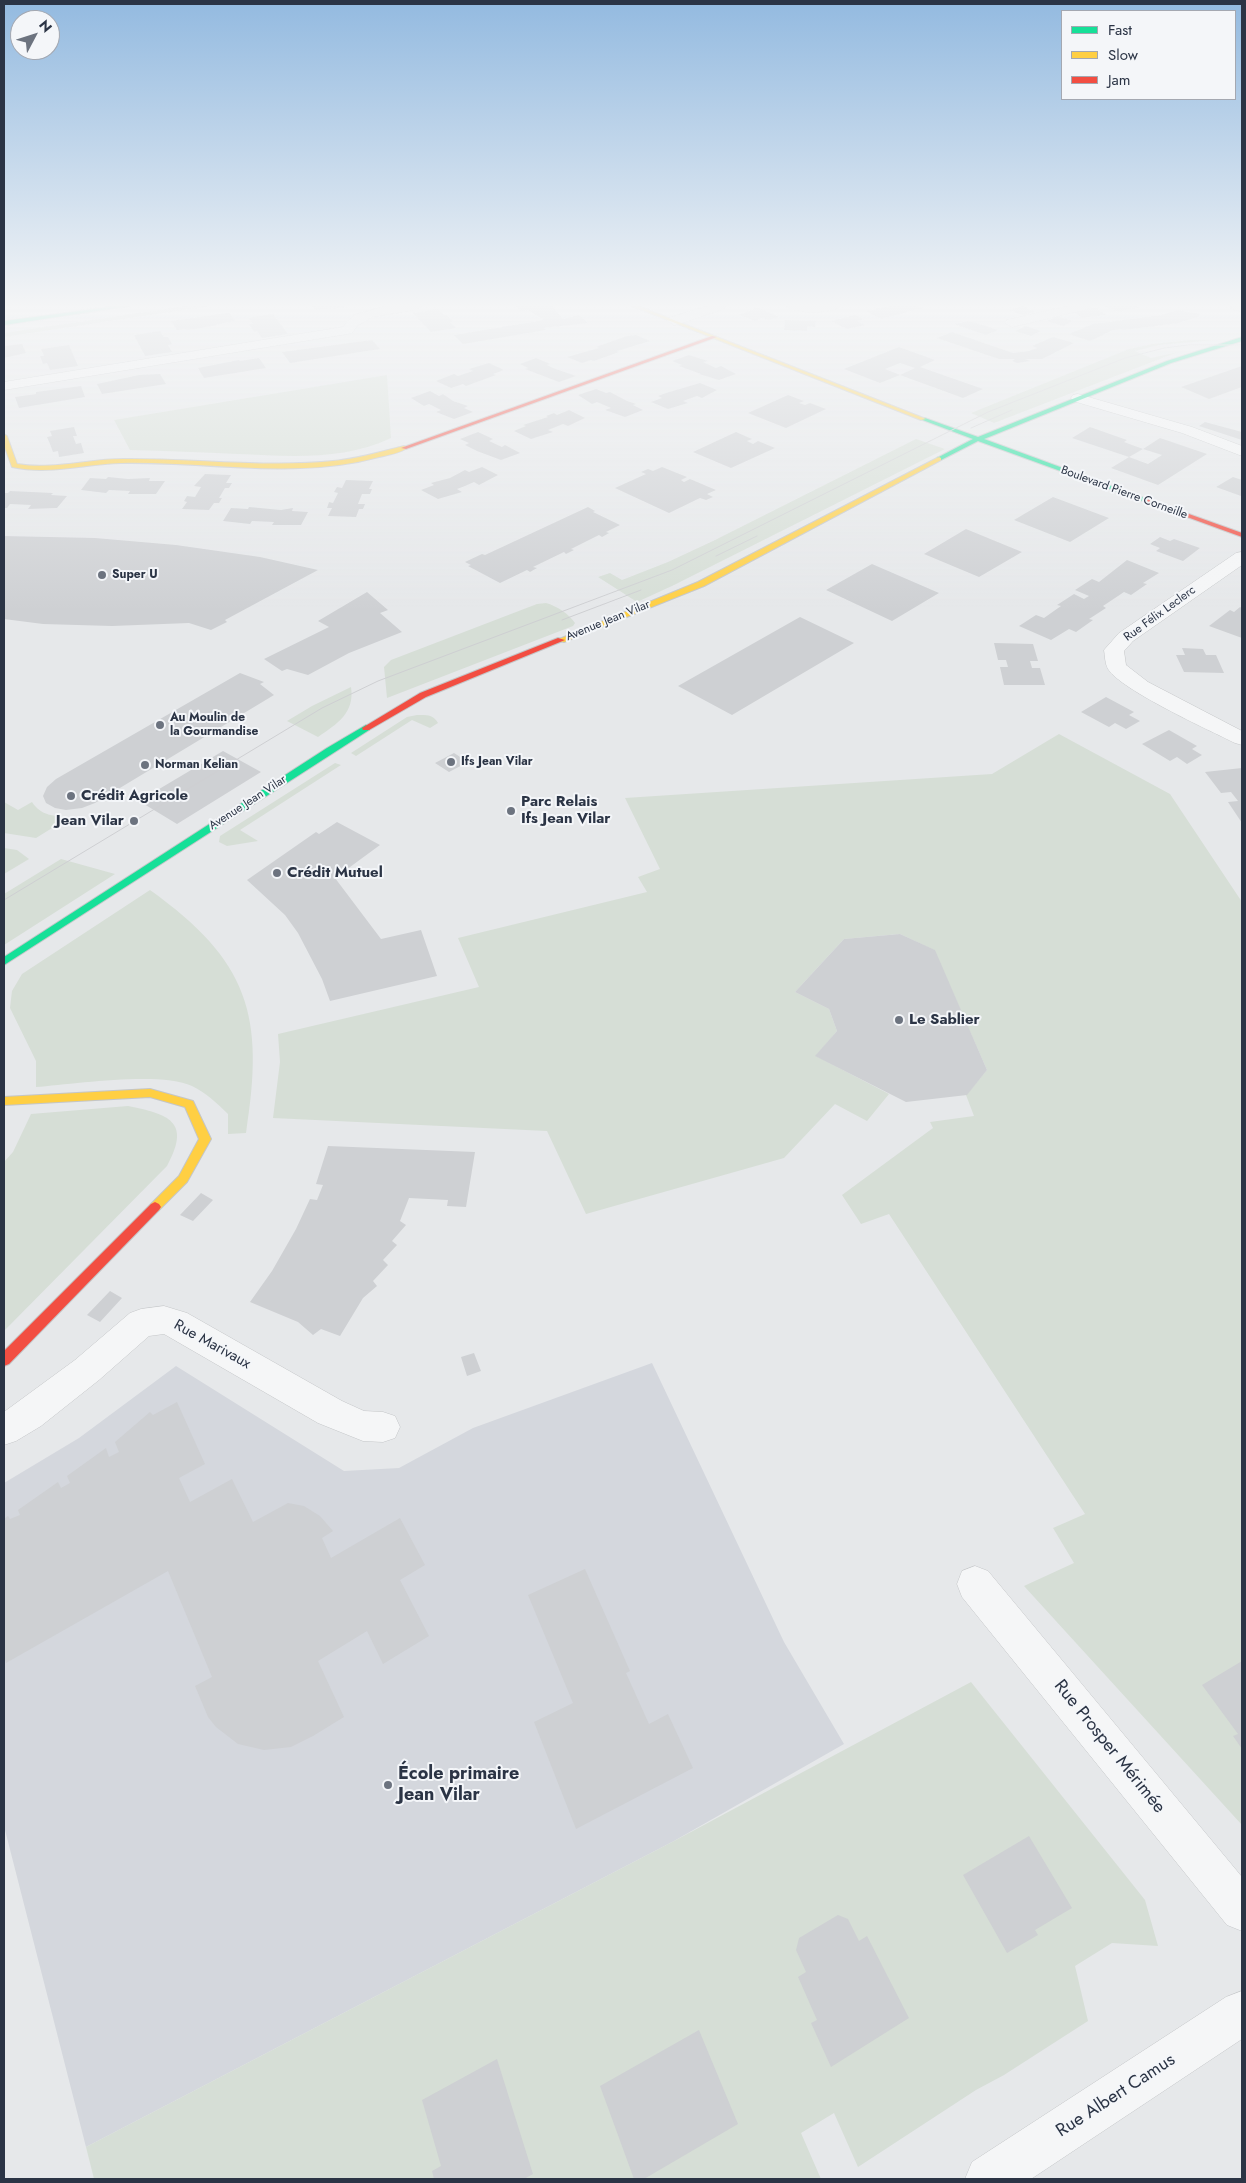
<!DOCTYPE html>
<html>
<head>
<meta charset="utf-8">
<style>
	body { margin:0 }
	#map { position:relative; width:1246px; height:2183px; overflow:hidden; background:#e6e8ea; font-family:Jost,sans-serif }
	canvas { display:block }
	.frame { position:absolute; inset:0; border:5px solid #2b3445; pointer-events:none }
	.legend { position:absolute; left:1061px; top:10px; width:175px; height:90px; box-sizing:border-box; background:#f4f6f9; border:1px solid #a4a8b1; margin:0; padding:6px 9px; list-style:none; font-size:15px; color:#2b3445 }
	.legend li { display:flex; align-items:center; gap:10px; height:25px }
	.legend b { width:25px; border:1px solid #a4a8b1 }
	.north { position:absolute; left:10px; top:10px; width:50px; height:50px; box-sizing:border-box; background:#f4f6f9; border:1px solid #a4a8b1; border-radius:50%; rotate:50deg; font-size:14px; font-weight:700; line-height:20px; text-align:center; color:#2b3445 }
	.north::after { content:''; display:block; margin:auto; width:18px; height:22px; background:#6c737f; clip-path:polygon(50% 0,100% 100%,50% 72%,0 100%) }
</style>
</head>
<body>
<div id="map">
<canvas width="1246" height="2183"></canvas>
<div class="frame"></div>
<ul class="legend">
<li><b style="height:6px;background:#16e098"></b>Fast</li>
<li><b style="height:6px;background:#ffcf43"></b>Slow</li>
<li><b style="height:6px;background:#f24e42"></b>Jam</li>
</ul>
<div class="north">N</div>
</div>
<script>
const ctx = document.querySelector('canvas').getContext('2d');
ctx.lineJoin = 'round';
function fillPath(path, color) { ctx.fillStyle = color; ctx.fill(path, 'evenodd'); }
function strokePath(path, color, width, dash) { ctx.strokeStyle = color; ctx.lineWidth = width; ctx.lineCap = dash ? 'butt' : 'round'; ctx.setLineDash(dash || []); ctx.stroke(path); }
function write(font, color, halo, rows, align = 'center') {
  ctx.font = font + ' Jost,sans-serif'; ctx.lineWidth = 4; ctx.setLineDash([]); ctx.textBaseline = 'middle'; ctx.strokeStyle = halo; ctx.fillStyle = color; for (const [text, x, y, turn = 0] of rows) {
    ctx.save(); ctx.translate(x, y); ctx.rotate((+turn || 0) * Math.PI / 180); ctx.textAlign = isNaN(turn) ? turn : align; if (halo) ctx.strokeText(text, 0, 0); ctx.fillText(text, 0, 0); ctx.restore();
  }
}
const built = new Path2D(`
	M 652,1363 L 784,1642 L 844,1744 L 674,1841 L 86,2147 L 4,1826 L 4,1483 L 79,1438 L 176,1366 L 344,1471 L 399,1468 L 473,1428 Z`);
const green = new Path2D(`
	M 186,306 L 210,306 L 4,337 L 4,333 Z
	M 1191,340 L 1216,340 L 1159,345 L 1135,351 L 1151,358 L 1178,352 L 994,423 L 971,413 L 1129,349 L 1152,344 Z
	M 387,375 L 391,438 C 343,461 289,456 237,454 C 202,452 166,451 130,450 L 114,420 Z
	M 916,439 L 945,449 L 672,586 L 637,602 L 598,577 L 610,573 L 622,580 L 668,562 L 713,541 Z
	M 546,603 C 557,606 569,614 575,623 L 573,626 L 387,698 L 384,667 L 391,660 L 537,604 Z
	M 351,687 C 355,713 337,724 318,737 L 287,721 L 312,706 Z
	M 417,715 C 426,715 433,714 438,723 L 430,728 L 412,720 L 356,756 L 351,753 L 407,717 Z
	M 1059,734 L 1170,794 L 1242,902 L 1242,1825 L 1024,1586 L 1074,1563 L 1053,1528 L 1085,1514 L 889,1214 L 861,1224 L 842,1195 L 933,1128 L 930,1122 L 974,1116 L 966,1095 L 987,1070 L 934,950 L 900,934 L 844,939 L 795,992 L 829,1009 L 837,1031 L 816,1056 L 889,1094 L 867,1121 L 835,1104 L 784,1158 L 586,1214 L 547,1131 L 273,1118 L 280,1062 L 278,1034 L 479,987 L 458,938 L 647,892 L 638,877 L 660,869 L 625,798 L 992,774 Z
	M 335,763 L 341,765 L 240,830 L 258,841 L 227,846 L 219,842 L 220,836 Z
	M 4,802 L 18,810 L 32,802 C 41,816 54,816 70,817 L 36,838 L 4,833 Z
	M 4,848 L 17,850 L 29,859 L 4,874 Z
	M 61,859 L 115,874 L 4,945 L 4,894 Z
	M 150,890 C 249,961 265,1015 246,1133 L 228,1134 L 228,1114 C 217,1103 206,1093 192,1086 C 160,1071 74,1084 36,1087 L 36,1061 L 10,1008 L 12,991 L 22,974 Z
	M 128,1106 C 168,1114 192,1121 167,1166 L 4,1331 L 4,1162 L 13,1152 L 31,1114 Z
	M 971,1682 L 1145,1900 L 1158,1946 L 1112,1943 L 1075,1966 L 1088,2021 L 1004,2075 L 976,2090 L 858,2167 L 834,2113 L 801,2133 L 821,2179 L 94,2179 L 86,2147 L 674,1841 Z`);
const building = new Path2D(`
	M 312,306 L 345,306 L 345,307 L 316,310 Z
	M 516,306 L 552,306 L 563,319 L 579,315 L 588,323 L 551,327 L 544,328 L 546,330 L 463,344 L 454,335 L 544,320 L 528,310 L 521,311 Z
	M 892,306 L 917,306 L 922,308 L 881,319 L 866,311 Z
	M 1023,306 L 1035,312 L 1022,315 L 1010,310 Z
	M 1104,306 L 1135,306 L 1138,307 L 1119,312 Z
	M 757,308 L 773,314 L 779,317 L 769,320 L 762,318 L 755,321 L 739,315 Z
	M 1096,308 L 1106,315 L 1082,318 L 1073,311 Z
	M 438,309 L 444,315 L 447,315 L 453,322 L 450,322 L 456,328 L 431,332 L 413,313 Z
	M 1178,310 L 1200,314 L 1198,317 L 1178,323 L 1132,329 L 1113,330 L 1090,341 L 1069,334 L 1093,324 L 1162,315 Z
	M 229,313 L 235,321 L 196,329 L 177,330 L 171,321 Z
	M 273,314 L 288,334 L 262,338 L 257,331 L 254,332 L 249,324 L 253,324 L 248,318 Z
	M 855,315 L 864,319 L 857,321 L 865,325 L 847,329 L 831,321 Z
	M 1058,316 L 1073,321 L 1063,326 L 1047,321 Z
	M 785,320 L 816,321 L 815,327 L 807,326 L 807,331 L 784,330 Z
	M 968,321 L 976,323 L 998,330 L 986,335 L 954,324 Z
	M 1026,326 L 1041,331 L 1031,336 L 1015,331 Z
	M 160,331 L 164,337 L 168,337 L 172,344 L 168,345 L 172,352 L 145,356 L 134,335 Z
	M 952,332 L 1013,353 L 1029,351 L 1037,348 L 1032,346 L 1053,337 L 1074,343 L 1042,359 L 1025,359 L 1030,361 L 1017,363 L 1012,361 L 1015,359 L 999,359 L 937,338 Z
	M 636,335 L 650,341 L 617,351 L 619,352 L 594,361 L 591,360 L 582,363 L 567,357 L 599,348 L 596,347 L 627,336 Z
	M 372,340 L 380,349 L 290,363 L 282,352 Z
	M 22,344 L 26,353 L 4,358 L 4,346 Z
	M 69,345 L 78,366 L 50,370 L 47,363 L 43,364 L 40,356 L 44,356 L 41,349 Z
	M 899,347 L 935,360 L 920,367 L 983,389 L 963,398 L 900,375 L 915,368 L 900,363 L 885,369 L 900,375 L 880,383 L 844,369 Z
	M 689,355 L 708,361 L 703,362 L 716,368 L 721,366 L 736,374 L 719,380 L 699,374 L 701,374 L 679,366 L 682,365 L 672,361 Z
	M 259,358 L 266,368 L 204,378 L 198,368 L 239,360 L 240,361 Z
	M 536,358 L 550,364 L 547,365 L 553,368 L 576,376 L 559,382 L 525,369 L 528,368 L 520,364 Z
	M 489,363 L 504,370 L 493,374 L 496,375 L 466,386 L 463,384 L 451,388 L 436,381 L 454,374 L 458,376 L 473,371 L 469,369 Z
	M 1242,366 L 1242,387 L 1209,399 L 1181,387 Z
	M 160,374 L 166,384 L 102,394 L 97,384 L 139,375 Z
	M 700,383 L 717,390 L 702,398 L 697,396 L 683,401 L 688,403 L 668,409 L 651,402 L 662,398 L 658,396 L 666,393 Z
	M 81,386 L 85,397 L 19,408 L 15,397 L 36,394 L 36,392 Z
	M 596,389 L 606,393 L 610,392 L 627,401 L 636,404 L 633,405 L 643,410 L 625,417 L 605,410 L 611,408 L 597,402 L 592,404 L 578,395 Z
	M 430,391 L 439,396 L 443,394 L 453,401 L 468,406 L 464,408 L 473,412 L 454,419 L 436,412 L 441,410 L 429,404 L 424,406 L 411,398 Z
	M 788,395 L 804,401 L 799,403 L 805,405 L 810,403 L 826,409 L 786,428 L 748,413 Z
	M 569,410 L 585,418 L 568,426 L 563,424 L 548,430 L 553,432 L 531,439 L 514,431 L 526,426 L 523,425 L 548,417 L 546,416 L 554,413 L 557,415 Z
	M 1205,422 L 1242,432 L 1242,440 L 1199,426 Z
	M 74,427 L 77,436 L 73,436 L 76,444 L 81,443 L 84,453 L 59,457 L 58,451 L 53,452 L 50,444 L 47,437 L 52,436 L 50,431 Z
	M 1090,427 L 1127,440 L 1124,442 L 1143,449 L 1160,438 L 1207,454 L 1158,485 L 1111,468 L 1129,457 L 1072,438 ZM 1143,449 L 1162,455 L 1148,464 L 1129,457 Z
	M 478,432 L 493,439 L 489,441 L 502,447 L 505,445 L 520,453 L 501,460 L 477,451 L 465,445 L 469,443 L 460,439 Z
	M 736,432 L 752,439 L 747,441 L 753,444 L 758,441 L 775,448 L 731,468 L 693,452 Z
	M 482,467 L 498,475 L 479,485 L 474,482 L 465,486 L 457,489 L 462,492 L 438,499 L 421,490 L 434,485 L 431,483 L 450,478 L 465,470 L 469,472 Z
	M 662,467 L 687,477 L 681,480 L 684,482 L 690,479 L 716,490 L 707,494 L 713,497 L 706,500 L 700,498 L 669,513 L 615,488 L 646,474 L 641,472 L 648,469 L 653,471 Z
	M 205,474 L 231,475 L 226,483 L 232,483 L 229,488 L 225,488 L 219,498 L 222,498 L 219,503 L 214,503 L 209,510 L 182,509 L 187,502 L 184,501 L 187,496 L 195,497 L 201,487 L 194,486 Z
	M 108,477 L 128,479 L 150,478 L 149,481 L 165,481 L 156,494 L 128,494 L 130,491 L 109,490 L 106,493 L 81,490 L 90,478 L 106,479 Z
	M 1233,477 L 1242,480 L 1241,496 L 1216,487 Z
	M 346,480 L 373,481 L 369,489 L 372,489 L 370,494 L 362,494 L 358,504 L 365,504 L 363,509 L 359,509 L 356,517 L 328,516 L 332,508 L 327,508 L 329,502 L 333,503 L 338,493 L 334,492 L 337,487 L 342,488 Z
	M 10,491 L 53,493 L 51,495 L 67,496 L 57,508 L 28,509 L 31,505 L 10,504 L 7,508 L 4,508 L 4,493 L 8,493 Z
	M 1053,497 L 1109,518 L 1070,542 L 1014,520 Z
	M 249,507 L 281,510 L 293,508 L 292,511 L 308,512 L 301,525 L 272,525 L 274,522 L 252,521 L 250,524 L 223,521 L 231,508 L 248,509 Z
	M 588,507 L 595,511 L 593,512 L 620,525 L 606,532 L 609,533 L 602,537 L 599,535 L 571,549 L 574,550 L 566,554 L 564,552 L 533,567 L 537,568 L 530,572 L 527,570 L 500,583 L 468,566 L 471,565 L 465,562 L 482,554 L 485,555 Z
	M 966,529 L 1022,552 L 979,577 L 924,554 Z
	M 4,536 L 95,538 L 176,545 L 260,557 L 318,570 L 225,620 L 227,622 L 211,630 L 189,623 L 112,626 L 43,624 L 4,619 Z
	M 1160,537 L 1170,541 L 1174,539 L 1200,548 L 1183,561 L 1156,551 L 1160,548 L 1150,544 Z
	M 1127,560 L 1159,573 L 1143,583 L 1147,584 L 1131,595 L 1124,592 L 1103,606 L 1106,608 L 1089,619 L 1093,620 L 1076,632 L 1069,629 L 1051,640 L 1019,626 L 1036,615 L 1044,618 L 1061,606 L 1057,605 L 1074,594 L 1084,599 L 1089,596 L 1075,590 L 1092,579 L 1099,582 Z
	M 872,564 L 939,593 L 892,621 L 826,590 Z
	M 367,592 L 388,610 L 380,613 L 402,632 L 349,653 L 308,675 L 287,669 L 282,671 L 264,659 L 329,627 L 318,621 Z
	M 1240,607 L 1242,608 L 1242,638 L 1209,626 L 1230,610 L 1234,612 Z
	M 800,617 L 854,643 L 732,715 L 678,686 Z
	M 994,643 L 1033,644 L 1038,661 L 1030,661 L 1032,668 L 1040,668 L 1045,685 L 1004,685 L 1000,667 L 1008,667 L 1006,660 L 998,660 Z
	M 1182,648 L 1203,649 L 1206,655 L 1216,655 L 1224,673 L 1184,672 L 1176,655 L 1185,655 Z
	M 240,673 L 264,682 L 260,684 L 274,695 L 95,803 L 82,808 L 66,810 L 55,808 L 46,803 L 43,796 L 47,787 L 56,779 Z
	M 1106,697 L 1134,712 L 1129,715 L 1140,721 L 1126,729 L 1115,723 L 1109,727 L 1081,712 Z
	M 1169,730 L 1197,746 L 1192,749 L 1202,755 L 1187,764 L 1177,757 L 1170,761 L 1142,744 Z
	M 223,751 L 261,772 L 177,824 L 139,801 Z
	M 454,753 L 468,762 L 449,772 L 435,763 Z
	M 1242,768 L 1242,823 L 1228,802 L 1238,801 L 1231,792 L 1221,793 L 1205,772 Z
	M 337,822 L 380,845 L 335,878 L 381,939 L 421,930 L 437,976 L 330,1001 L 322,979 L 298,933 L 285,915 L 247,880 L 316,832 L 319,834 Z
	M 900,934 L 935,950 L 987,1070 L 967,1095 L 906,1102 L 815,1056 L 837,1031 L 829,1009 L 795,992 L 844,939 Z
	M 328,1146 L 475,1152 L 466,1207 L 447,1206 L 448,1200 L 409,1198 L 400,1221 L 406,1225 L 392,1241 L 397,1245 L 383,1260 L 388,1265 L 373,1281 L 377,1286 L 363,1298 L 340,1336 L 321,1329 L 313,1335 L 298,1322 L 250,1302 L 272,1271 L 296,1229 L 310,1199 L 317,1200 L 323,1185 L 316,1184 Z
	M 201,1193 L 213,1200 L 193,1221 L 180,1215 Z
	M 110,1291 L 122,1298 L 100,1322 L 87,1315 Z
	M 474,1353 L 481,1371 L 467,1376 L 461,1357 Z
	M 177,1402 L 205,1464 L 179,1478 L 190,1502 L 232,1479 L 253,1522 L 288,1503 L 304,1506 L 320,1516 L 333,1531 L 322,1538 L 331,1558 L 400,1518 L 425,1565 L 400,1580 L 429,1636 L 383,1664 L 367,1631 L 318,1661 L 344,1717 L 313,1736 L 291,1747 L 264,1750 L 238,1744 L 216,1727 L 208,1717 L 195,1686 L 212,1677 L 168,1571 L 6,1663 L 4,1657 L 4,1519 L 8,1516 L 10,1519 L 20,1515 L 18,1510 L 58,1482 L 61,1488 L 70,1483 L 67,1476 L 106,1448 L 109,1457 L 119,1452 L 115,1442 L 150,1412 L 153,1415 Z
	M 585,1569 L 630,1671 L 626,1673 L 649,1724 L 668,1714 L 693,1768 L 576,1829 L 534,1722 L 573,1703 L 528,1595 Z
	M 1242,1661 L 1242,1749 L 1233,1736 L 1238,1734 L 1202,1685 Z
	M 1029,1836 L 1072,1908 L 1035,1930 L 1038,1935 L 1007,1953 L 963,1875 Z
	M 838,1915 L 848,1919 L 859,1941 L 867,1936 L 909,2018 L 831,2067 L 811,2023 L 817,2020 L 798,1977 L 806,1972 L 796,1950 L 799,1938 Z
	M 699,2030 L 738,2124 L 644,2179 L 634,2179 L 600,2086 Z
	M 497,2059 L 533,2174 L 524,2179 L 434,2179 L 432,2171 L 441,2166 L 422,2100 Z`);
const street = new Path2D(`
	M 386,306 L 422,306 L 415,310 L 372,317 L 357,326 L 352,333 L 347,334 L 4,390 L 4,382 L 343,327 L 354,315 Z
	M 707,306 L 726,306 L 724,309 L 679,324 L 674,325 L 667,321 L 669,318 Z
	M 786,306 L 840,306 C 833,314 793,314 786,306 Z
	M 1068,306 L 1090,306 L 1088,309 L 1012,327 L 1005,323 L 1007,320 Z
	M 1231,306 L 1242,306 L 1242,312 L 1232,309 Z
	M 1078,394 L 1192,427 L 1242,446 L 1242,456 L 1182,433 L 1073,401 L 1071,398 L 1073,395 Z
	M 1242,552 L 1242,565 L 1133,641 L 1124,651 L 1126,665 L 1148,682 L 1242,731 L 1242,745 L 1235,743 C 1209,730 1121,690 1108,669 C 1105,664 1105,656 1104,650 L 1119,633 L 1236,553 Z
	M 164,1306 L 187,1313 L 342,1401 L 364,1411 L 383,1412 L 395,1416 L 400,1427 L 395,1438 L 383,1442 L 363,1441 L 318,1423 L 164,1334 L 149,1336 L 99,1380 L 41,1426 L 16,1441 L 4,1445 L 4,1412 L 75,1360 L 130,1313 L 141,1309 Z
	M 975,1566 L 988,1571 L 1242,1877 L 1242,1931 L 1227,1925 L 962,1597 L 957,1584 L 962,1571 Z
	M 1242,1991 L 1242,2039 L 1031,2179 L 965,2179 L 972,2162 L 1226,1997 Z`);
const fast = new Path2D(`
	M 117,306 L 129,306 L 4,325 L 4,321 Z
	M 1242,337 L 1242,341 L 1171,363 L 984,439 L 1147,499 L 1147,501 L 1143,501 L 978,441 L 941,460 L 937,460 L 937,458 L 973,439 L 920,419 L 925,418 L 978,437 L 1167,361 Z
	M 366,725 L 370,728 L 369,730 L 4,965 L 4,957 L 327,748 Z`);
const slow = new Path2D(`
	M 632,306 L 638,306 L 926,419 L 921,420 Z
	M 4,434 L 7,436 L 17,464 C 53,470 87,459 123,459 C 193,458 263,468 333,461 C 357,459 380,452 404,446 L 407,448 C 400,453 388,455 379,457 C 296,480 206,461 121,463 C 84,464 49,475 12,467 L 4,445 Z
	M 939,457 L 941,458 L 941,460 L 704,586 L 564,642 L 557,640 L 698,582 Z
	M 150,1089 L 193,1101 L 211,1139 L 187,1182 L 159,1210 L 155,1212 L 151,1210 L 149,1207 L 151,1204 L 179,1176 L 199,1139 L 185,1107 L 150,1097 L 4,1105 L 4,1097 Z`);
const jam = new Path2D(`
	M 712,336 L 717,337 L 406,449 L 401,448 Z
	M 1143,499 L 1147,499 L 1242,533 L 1242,537 L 1143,501 Z
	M 558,638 L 565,640 L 426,697 L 369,730 L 363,730 L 362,728 L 420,693 Z
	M 155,1202 L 159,1204 L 161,1207 L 159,1210 L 9,1364 L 4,1366 L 4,1351 L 151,1204 Z`);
const tram = new Path2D(`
	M 971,428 L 1012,410
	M 716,556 L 757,536
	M 562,620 L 641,590
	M 4,900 L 322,708 L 378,681 L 672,570 L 988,412 L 1125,358 L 1164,348 L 1188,345 L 1242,345`);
const markers = [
	[102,575,5,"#6c737f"],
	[160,725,5,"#6c737f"],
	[451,762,5,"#6c737f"],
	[145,765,5,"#6c737f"],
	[71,796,5,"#6c737f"],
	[511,811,5,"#6c737f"],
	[134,821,5,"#6c737f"],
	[277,873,5,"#6c737f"],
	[899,1020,5,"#6c737f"],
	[388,1785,5,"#6c737f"]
];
const farStreetnames = [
	["Boulevard Pierre Corneille",1124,493,20],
	["Rue Félix Leclerc",1160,614,-36],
	["Avenue Jean Vilar",608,621,-22],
	["Avenue Jean Vilar",248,803,-33]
];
const farPoinames = [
	["Super U",112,575],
	["Au Moulin de",170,718],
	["la Gourmandise",170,732],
	["Ifs Jean Vilar",461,762],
	["Norman Kelian",155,765]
];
const poiNames = [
	["Crédit Agricole",81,796],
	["Parc Relais",521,802],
	["Ifs Jean Vilar",521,819],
	["Jean Vilar",124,821,"right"],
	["Crédit Mutuel",287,873],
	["Le Sablier",909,1020]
];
const streetNames = [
	["Rue Marivaux",212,1345,29]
];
const nearStreetnames = [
	["Rue Prosper Mérimée",1109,1747,51],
	["Rue Albert Camus",1116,2096,-33]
];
const nearPoinames = [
	["École primaire",398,1775],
	["Jean Vilar",398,1796]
];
fillPath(built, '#d4d7dd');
fillPath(green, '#d6ded6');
fillPath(building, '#ced0d3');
strokePath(street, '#c4c6c8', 1);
strokePath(fast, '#c4c6c8', 2);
strokePath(slow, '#c4c6c8', 2);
strokePath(jam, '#c4c6c8', 2);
fillPath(street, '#f5f6f7');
fillPath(fast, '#16e098');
fillPath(slow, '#ffcf43');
fillPath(jam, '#f24e42');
strokePath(tram, '#cecfd2', 1);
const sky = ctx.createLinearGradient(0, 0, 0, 611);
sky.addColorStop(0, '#93bae0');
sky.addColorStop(0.5, '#f4f5f6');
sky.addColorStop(1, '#f4f5f600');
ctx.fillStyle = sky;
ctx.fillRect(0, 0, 1246, 611);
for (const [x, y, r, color] of markers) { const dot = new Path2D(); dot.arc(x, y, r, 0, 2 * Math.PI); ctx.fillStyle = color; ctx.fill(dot); strokePath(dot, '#f4f6f9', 2); }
write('12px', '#2b3445', '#f4f6f9', farStreetnames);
write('bold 12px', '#2b3445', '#f4f6f9', farPoinames, 'left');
write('bold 15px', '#2b3445', '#f4f6f9', poiNames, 'left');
write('15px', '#2b3445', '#f4f6f9', streetNames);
write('18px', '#2b3445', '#f4f6f9', nearStreetnames);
write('bold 18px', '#2b3445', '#f4f6f9', nearPoinames, 'left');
</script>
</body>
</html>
